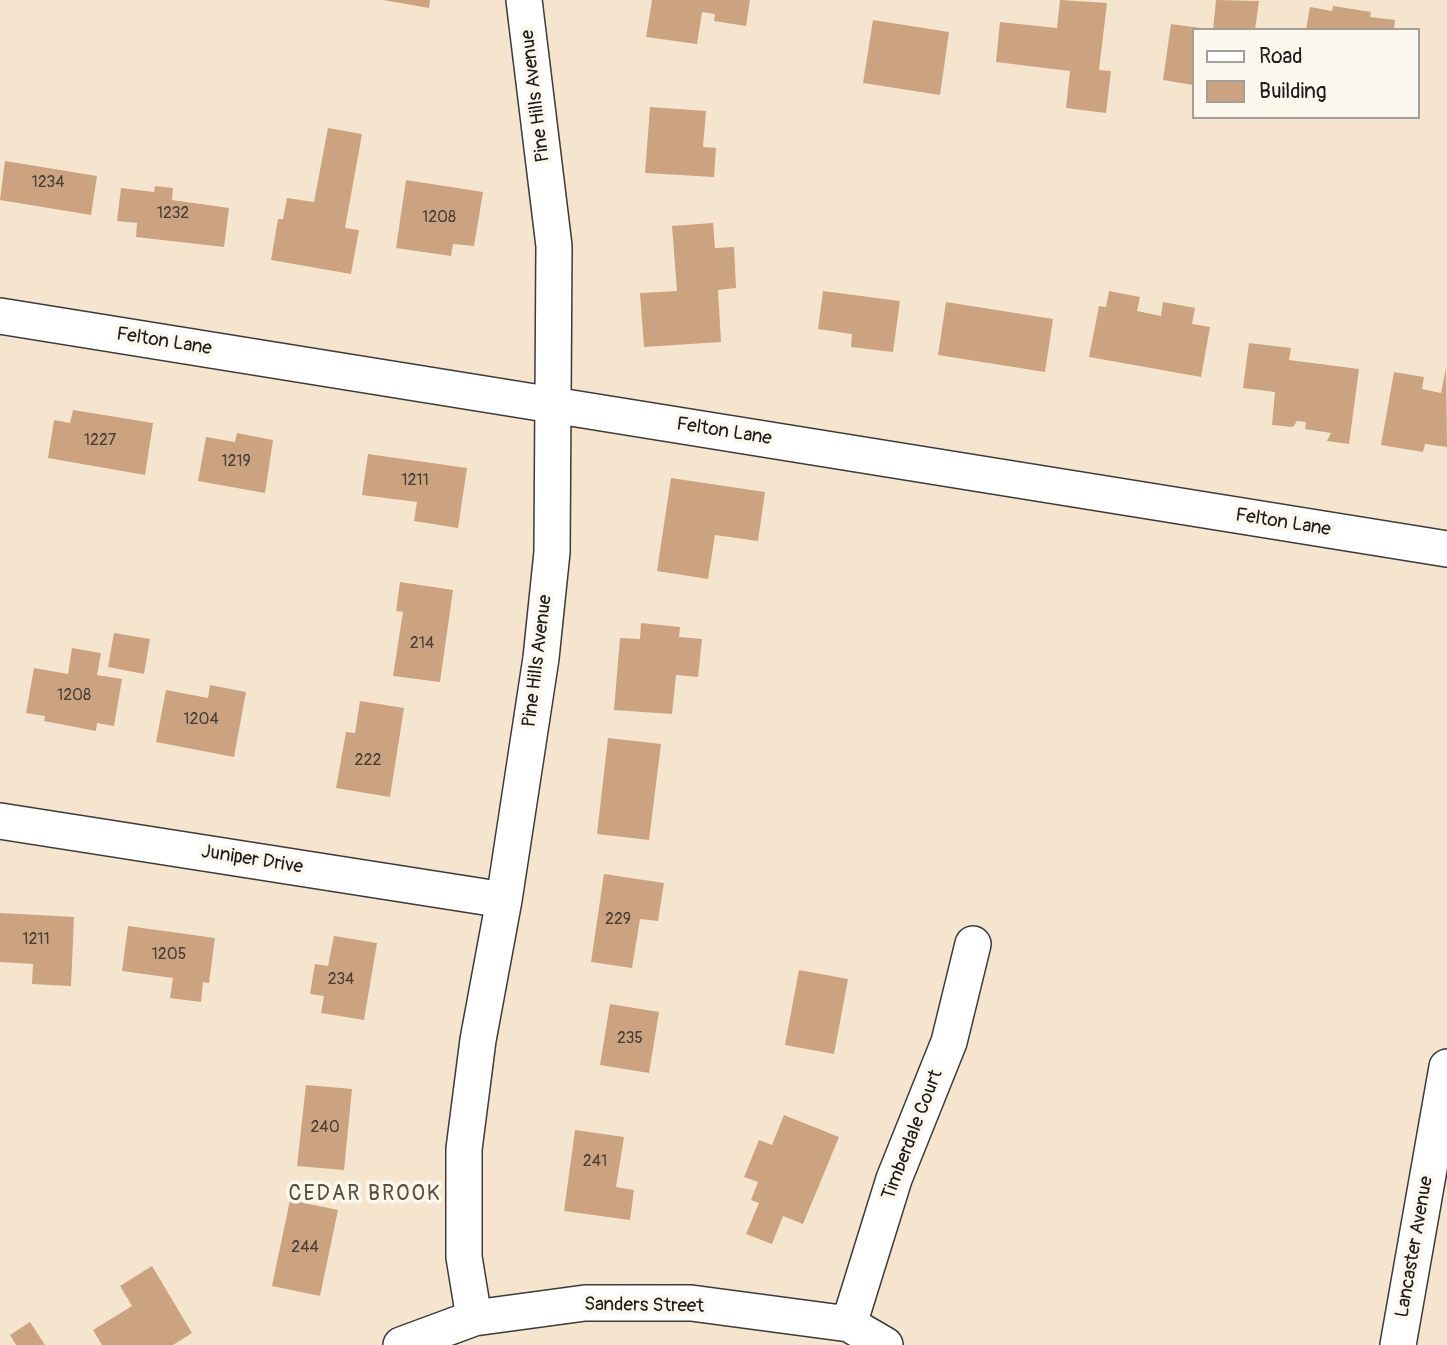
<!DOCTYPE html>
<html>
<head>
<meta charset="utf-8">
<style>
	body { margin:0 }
	#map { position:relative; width:1447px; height:1345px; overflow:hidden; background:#f6e5ce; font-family:Pangolin,sans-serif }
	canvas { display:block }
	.legend { position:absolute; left:1192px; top:28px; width:228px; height:91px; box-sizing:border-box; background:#fbf7ec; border:2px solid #a29f99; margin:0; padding:9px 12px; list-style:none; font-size:21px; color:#1c1c1c }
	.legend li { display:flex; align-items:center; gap:14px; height:35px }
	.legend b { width:35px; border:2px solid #a29f99 }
</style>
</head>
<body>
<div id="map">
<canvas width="1447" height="1345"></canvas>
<ul class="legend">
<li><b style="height:9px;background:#fff"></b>Road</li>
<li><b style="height:19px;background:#cca380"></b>Building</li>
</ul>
</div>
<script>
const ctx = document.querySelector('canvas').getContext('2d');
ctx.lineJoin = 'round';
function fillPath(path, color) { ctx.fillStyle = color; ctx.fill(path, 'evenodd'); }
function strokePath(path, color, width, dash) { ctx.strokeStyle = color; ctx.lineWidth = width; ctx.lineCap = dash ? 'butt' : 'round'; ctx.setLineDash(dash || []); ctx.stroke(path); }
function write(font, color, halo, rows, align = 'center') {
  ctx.font = font + ' Pangolin,sans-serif'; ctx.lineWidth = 7; ctx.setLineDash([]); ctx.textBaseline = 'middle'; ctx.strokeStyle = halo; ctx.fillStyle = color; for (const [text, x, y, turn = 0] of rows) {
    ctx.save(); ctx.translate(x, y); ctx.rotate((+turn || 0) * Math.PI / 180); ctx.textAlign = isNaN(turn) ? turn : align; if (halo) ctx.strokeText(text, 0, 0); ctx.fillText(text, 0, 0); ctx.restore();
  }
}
const building = new Path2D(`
	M 383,0 L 430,0 L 429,8 Z
	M 652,0 L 750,0 L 746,26 L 714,21 L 715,14 L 702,12 L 697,44 L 646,37 Z
	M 1060,0 L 1107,3 L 1099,70 L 1111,71 L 1106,113 L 1066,108 L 1070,71 L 996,62 L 1000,22 L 1057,28 Z
	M 1216,0 L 1259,1 L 1255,30 L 1213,30 Z
	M 1333,6 L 1371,12 L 1370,17 L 1395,20 L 1394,30 L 1306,30 L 1310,7 L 1332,11 Z
	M 873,20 L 949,32 L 940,95 L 863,83 Z
	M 1171,24 L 1200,28 L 1193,30 L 1193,85 L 1163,80 Z
	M 650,107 L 706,111 L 703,147 L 716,148 L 714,177 L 645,173 Z
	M 328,128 L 362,134 L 345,228 L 359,230 L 351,274 L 271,260 L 278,219 L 283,219 L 287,198 L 314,202 Z
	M 5,161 L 97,176 L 91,215 L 0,200 Z
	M 406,180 L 483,192 L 474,246 L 453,244 L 451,256 L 396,248 Z
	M 155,186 L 173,188 L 172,200 L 229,208 L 224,247 L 136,237 L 137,223 L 117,221 L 121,188 L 154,192 Z
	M 713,223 L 715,248 L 734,247 L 736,288 L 718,290 L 721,342 L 644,347 L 640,293 L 677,291 L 672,226 Z
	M 823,291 L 900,301 L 893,352 L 851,347 L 852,334 L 818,329 Z
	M 1109,291 L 1140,297 L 1137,311 L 1161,316 L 1163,302 L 1195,308 L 1192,324 L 1210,327 L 1201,377 L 1089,357 L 1099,306 L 1106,307 Z
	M 946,302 L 1053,319 L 1045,372 L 938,355 Z
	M 1249,343 L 1291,348 L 1289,360 L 1359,369 L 1349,444 L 1327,441 L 1331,433 L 1305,429 L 1306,422 L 1297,421 L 1293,427 L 1272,425 L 1275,392 L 1243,388 Z
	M 1446,368 L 1447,447 L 1425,444 L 1423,452 L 1381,445 L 1394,372 L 1424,377 L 1422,389 L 1441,393 Z
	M 73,410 L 153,423 L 145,475 L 48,458 L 54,420 L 70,423 Z
	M 237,433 L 273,440 L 265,493 L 198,481 L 206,437 L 235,442 Z
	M 368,454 L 467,468 L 458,528 L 414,521 L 417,502 L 362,495 Z
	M 671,478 L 765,492 L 758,541 L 715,535 L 708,579 L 657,571 Z
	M 400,582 L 453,590 L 440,682 L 393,676 L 403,612 L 396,611 Z
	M 641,623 L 680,627 L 679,637 L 702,639 L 698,677 L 676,675 L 672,714 L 614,710 L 620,638 L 640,639 Z
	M 114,633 L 150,639 L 144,674 L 108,667 Z
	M 72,648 L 101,653 L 97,675 L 122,679 L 114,726 L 97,723 L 96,731 L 44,721 L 45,716 L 26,713 L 34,668 L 68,674 Z
	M 210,685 L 246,692 L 234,757 L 156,742 L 166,690 L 208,698 Z
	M 360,701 L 404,708 L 390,797 L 336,788 L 346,732 L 355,733 Z
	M 608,738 L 661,744 L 649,840 L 597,834 Z
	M 604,874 L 664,883 L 658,921 L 640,919 L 632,968 L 591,962 Z
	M 0,913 L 74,917 L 71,986 L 32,984 L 33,964 L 0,962 Z
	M 128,926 L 215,938 L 209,983 L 203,982 L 201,1002 L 170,998 L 173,978 L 122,971 Z
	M 334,936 L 377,943 L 364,1020 L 321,1013 L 324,996 L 310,994 L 315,964 L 328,966 Z
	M 799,970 L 848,979 L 834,1054 L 785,1045 Z
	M 610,1004 L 659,1012 L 649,1073 L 600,1065 Z
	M 306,1085 L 352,1089 L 344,1170 L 297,1166 Z
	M 784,1115 L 839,1137 L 803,1224 L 783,1216 L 772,1244 L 746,1234 L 759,1203 L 751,1200 L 758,1182 L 744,1177 L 759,1140 L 772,1145 Z
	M 575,1130 L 624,1137 L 616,1187 L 634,1190 L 630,1220 L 564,1211 Z
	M 290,1200 L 338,1210 L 320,1296 L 272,1286 Z
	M 152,1266 L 192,1333 L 173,1345 L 102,1345 L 93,1330 L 132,1306 L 120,1286 Z
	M 30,1322 L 45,1345 L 16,1345 L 10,1335 Z`);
const street = new Path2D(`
	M 0,316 L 1447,549
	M 0,821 L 504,900
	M 474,1318 L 464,1257 L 464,1149 L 478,1040 L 504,900 L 541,658 L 552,552 L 554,246 L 524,0
	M 849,1324 L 894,1179 L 949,1042 L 973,944
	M 401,1345 L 474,1318 L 585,1303 L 691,1303 L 849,1324 L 885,1345
	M 1398,1345 L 1447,1067`);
const numberNames = [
	["1234",48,183],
	["1232",173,214],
	["1208",439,218],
	["1227",100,441],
	["1219",236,462],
	["1211",415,481],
	["214",422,644],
	["1208",74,696],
	["1204",201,720],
	["222",368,761],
	["229",618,920],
	["1211",36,940],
	["1205",169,955],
	["234",341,980],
	["235",630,1039],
	["240",325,1128],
	["241",595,1162],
	["244",305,1248]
];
const streetNames = [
	["Pine Hills Avenue",536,96,-97],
	["Felton Lane",164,342,9],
	["Felton Lane",724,432,9],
	["Felton Lane",1283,523,9],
	["Pine Hills Avenue",538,661,-83],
	["Juniper Drive",252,860,9],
	["Timberdale Court",913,1135,-69],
	["Lancaster Avenue",1415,1247,-80],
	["Sanders Street",644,1306,1]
];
const neighbourhoodNames = [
	["CEDAR BROOK",365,1195]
];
fillPath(building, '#cca380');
strokePath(street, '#3d3a37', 38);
strokePath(street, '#fff', 35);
write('16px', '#483e35', null, numberNames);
write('19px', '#1c1c1c', '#fbf7ec', streetNames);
ctx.letterSpacing = '2px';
write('21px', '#5a4b3f', '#fbf7ec', neighbourhoodNames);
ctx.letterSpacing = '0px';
</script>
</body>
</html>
